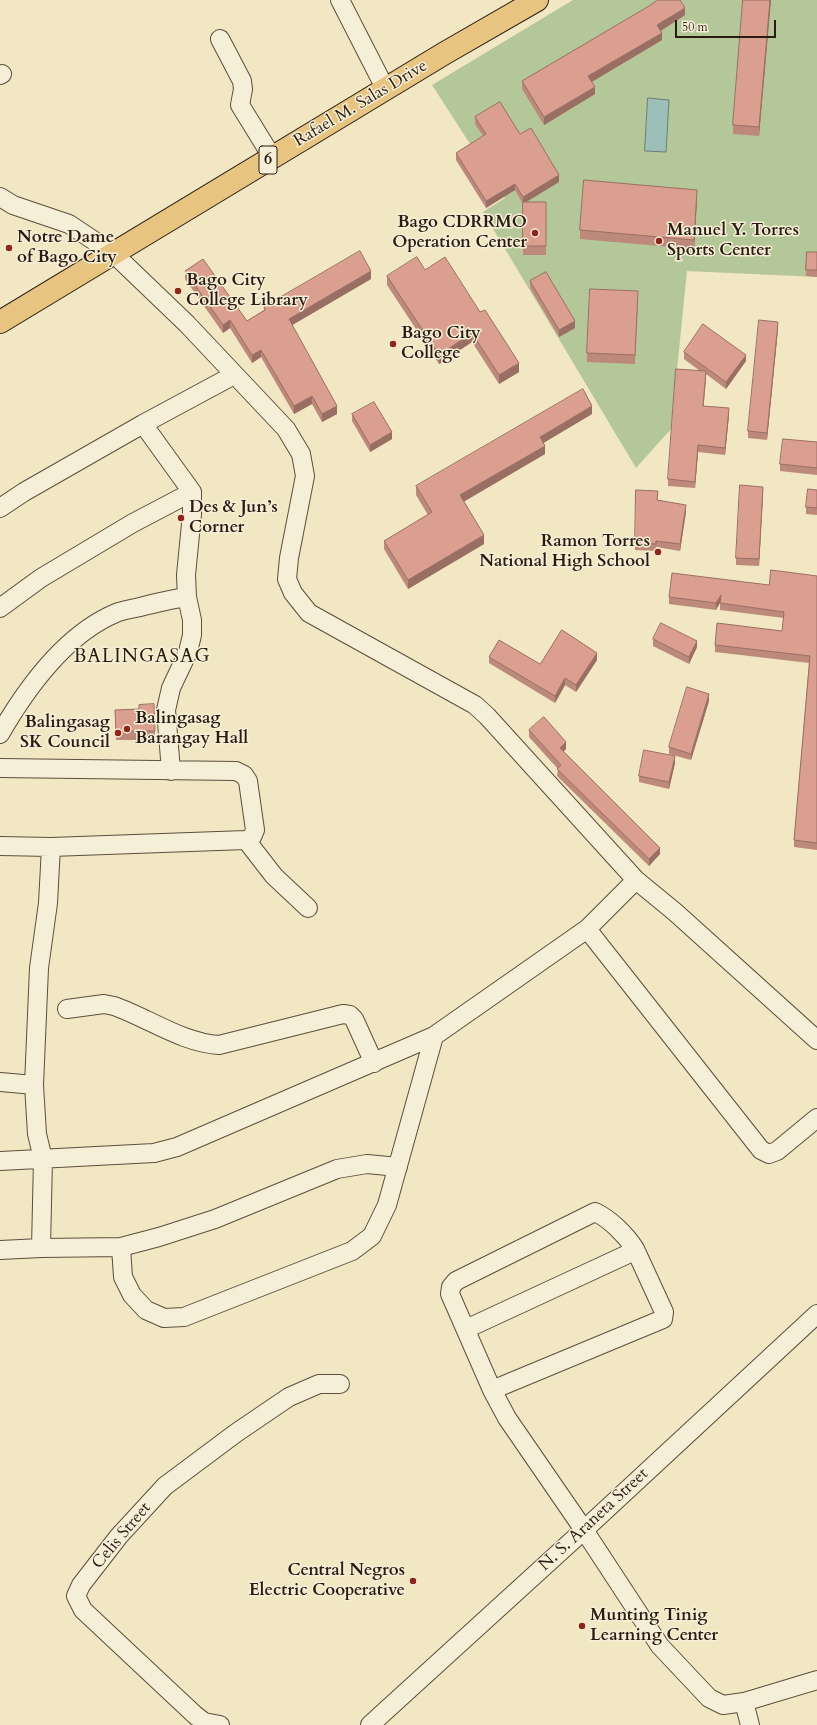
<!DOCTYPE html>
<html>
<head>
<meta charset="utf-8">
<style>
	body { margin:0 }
	#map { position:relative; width:817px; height:1725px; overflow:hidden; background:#f1e7c2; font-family:Cardo,serif }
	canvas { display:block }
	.scale { position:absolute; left:675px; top:20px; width:101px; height:18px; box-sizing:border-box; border:2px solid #2a1b11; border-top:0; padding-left:5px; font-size:12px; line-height:14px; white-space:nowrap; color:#2a1b11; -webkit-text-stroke:3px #f6efd7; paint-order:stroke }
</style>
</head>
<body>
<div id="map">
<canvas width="817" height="1725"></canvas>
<div class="scale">50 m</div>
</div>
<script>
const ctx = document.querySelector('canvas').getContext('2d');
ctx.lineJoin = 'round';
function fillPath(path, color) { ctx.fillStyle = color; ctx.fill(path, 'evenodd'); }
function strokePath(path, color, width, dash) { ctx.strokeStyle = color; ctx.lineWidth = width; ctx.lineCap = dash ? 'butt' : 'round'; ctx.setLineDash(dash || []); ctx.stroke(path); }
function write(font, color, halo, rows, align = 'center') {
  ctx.font = font + ' Cardo,serif'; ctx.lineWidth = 3; ctx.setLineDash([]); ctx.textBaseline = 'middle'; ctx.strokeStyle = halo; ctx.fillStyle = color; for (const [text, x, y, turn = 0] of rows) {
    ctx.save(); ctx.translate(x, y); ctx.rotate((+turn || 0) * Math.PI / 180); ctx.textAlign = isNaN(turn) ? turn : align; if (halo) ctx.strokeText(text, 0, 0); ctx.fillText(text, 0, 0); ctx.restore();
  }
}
const green = new Path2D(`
	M 573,0 L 817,0 L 817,277 L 687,271 L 671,429 L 636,468 L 483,212 L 505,198 L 432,85 Z`);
const water = new Path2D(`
	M 648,98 L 669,100 L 666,152 L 645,151 Z`);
const minor = new Path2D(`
	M 340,0 L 386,90
	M 220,39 L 242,81 L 243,89 L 240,105 L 272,157
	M 0,75 L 2,74
	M 0,197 L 13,205 L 69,224 L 114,254 L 187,324 L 286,429 L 301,454 L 305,476 L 289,558 L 287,579 L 293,593 L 309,613 L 475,705 L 487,716 L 636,880 L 675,912 L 817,1040
	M 143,424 L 192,492 L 192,514 L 186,575 L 187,597 L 192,620 L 192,635 L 188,652 L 171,688 L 166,710 L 171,771
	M 0,508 L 24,492 L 143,424 L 234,375
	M 0,608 L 41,578 L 133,523 L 192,492
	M 0,734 C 26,689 66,634 116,613 C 123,610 132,609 140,607 C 156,603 171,599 187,597
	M 0,768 L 236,771 L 244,775 L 248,781 L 255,830 L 252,837 L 246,840 L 51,847 L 0,846
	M 246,840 L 274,876 L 308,908
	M 51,847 L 48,903 L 39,968 L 34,1085 L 37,1134 L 43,1159 L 41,1248 L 121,1247 L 159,1237 L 215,1219 L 337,1169 L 367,1164 L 398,1167
	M 587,929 L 761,1150 L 769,1154 L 777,1151 L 817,1118
	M 67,1009 L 104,1004 L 114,1006 C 148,1018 183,1043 219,1045 L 343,1014 L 350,1015 L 354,1019 L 374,1063
	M 0,1082 L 34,1085
	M 0,1161 L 154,1153 L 177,1147 L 434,1036 L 587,929 L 636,880
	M 121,1247 L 123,1277 L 132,1295 L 146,1310 L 164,1318 L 184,1317 L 352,1251 L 372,1236 L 387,1205 L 434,1036
	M 0,1250 L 41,1248
	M 466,1329 L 628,1254 L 635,1249 C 626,1235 610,1219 595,1212 L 456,1281 L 451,1287 L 450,1294 L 492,1390 L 507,1418 L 584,1530 L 660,1646 L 709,1698 L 723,1705 L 744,1702 L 817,1680
	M 492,1390 L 663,1319 L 664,1312 L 635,1249
	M 744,1702 L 750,1725
	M 220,1725 L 204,1722 L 195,1715 L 83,1610 L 76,1596 L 81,1585 L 119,1536 L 165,1486 L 236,1433 L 289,1397 L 319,1384 L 340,1384
	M 370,1725 L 584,1530 L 817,1314`);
const highway = new Path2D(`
	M 0,322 L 445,53 L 537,0`);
const wall = new Path2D(`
	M 771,0 L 759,136 L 733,134 L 733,125 Z
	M 685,15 L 661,31 L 662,40 L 592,82 L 595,94 L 544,125 L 522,89 L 522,81 Z
	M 475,117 L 520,134 L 559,182 L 525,202 L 546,202 L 546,255 L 523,255 L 523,204 L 515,190 L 486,208 L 456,160 L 456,153 L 483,136 L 475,124 Z
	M 697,199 L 694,249 L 580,239 L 580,230 Z
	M 807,252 L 817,252 L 817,277 L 806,276 Z
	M 425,270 L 519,372 L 499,384 L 472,342 L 439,364 L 387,285 L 387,276 Z
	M 185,271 L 247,321 L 264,310 L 264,307 L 371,279 L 292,325 L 337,414 L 322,422 L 312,404 L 294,414 L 261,357 L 252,363 L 230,328 L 223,333 L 185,279 Z
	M 530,281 L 575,328 L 559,337 L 530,288 Z
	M 638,300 L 635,364 L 587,362 L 587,353 Z
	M 778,329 L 767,440 L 748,438 L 748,431 Z
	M 684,352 L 746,361 L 726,389 L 706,374 L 703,406 L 729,415 L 725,455 L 698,452 L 695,488 L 668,486 L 668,479 L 700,371 L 684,359 Z
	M 352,414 L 392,439 L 370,452 L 352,421 Z
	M 592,414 L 543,443 L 545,454 L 464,501 L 484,544 L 408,589 L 384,549 L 384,541 L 428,515 L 416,495 L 416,486 Z
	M 817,442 L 817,475 L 780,471 L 780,464 Z
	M 817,490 L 817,515 L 806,514 L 806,507 Z
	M 763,494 L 759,566 L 736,565 L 736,558 Z
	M 658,500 L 686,512 L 680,551 L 656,547 L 656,551 L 635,550 L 635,543 Z
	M 817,576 L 817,850 L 794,847 L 794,840 L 809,663 L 715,652 L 715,645 L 782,631 L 784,618 L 720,610 L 720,603 L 716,610 L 669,604 L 669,597 L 769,585 Z
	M 653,639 L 697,647 L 689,664 L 653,646 Z
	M 489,657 L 540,664 L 597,660 L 576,692 L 565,685 L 555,703 L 489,663 Z
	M 709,701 L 691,760 L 669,754 L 669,747 Z
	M 115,710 L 155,731 L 155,740 L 116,740 Z
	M 529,730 L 566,749 L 563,752 L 660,854 L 649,866 L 557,776 L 558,769 L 529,737 Z
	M 675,763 L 669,789 L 639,782 L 639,776 Z`);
const shadedWall = new Path2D(`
	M 770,0 L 771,0 L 759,136 L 759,127 Z
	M 685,8 L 685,15 L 657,33 L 657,25 Z
	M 662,33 L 662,40 L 588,84 L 588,76 Z
	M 595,87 L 595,94 L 544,125 L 544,117 Z
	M 559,175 L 559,182 L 523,204 L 523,197 Z
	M 515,184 L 515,190 L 486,208 L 486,201 Z
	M 697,190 L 697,199 L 694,249 L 694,240 Z
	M 371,271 L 371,279 L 289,327 L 289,319 Z
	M 230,320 L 230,328 L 223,333 L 223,325 Z
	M 575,321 L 575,328 L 559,337 L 559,330 Z
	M 778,322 L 778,329 L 767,440 L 767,433 Z
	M 472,333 L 472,342 L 439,364 L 439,355 Z
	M 261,350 L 261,357 L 252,363 L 252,355 Z
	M 746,355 L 746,361 L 726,389 L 726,382 Z
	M 519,363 L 519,372 L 499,384 L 499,375 Z
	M 706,371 L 706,378 L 703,413 L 703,406 Z
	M 312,396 L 312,404 L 294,414 L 294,406 Z
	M 337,406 L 337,414 L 322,422 L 322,414 Z
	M 592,406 L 592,414 L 540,445 L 540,437 Z
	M 729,408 L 729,415 L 725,455 L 725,448 Z
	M 392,432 L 392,439 L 370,452 L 370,445 Z
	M 698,445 L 698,452 L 695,488 L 695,482 Z
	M 545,446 L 545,454 L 460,504 L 460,495 Z
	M 763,487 L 763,494 L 759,566 L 759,559 Z
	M 686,505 L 686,512 L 680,551 L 680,544 Z
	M 484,535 L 484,544 L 408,589 L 408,580 Z
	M 721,595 L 721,601 L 716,610 L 716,603 Z
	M 697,641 L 697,647 L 689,664 L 689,657 Z
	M 597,653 L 597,660 L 576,692 L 576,685 Z
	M 565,678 L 565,685 L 555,703 L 555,696 Z
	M 709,694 L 709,701 L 691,760 L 691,754 Z
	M 566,742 L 566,749 L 560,755 L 560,748 Z
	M 675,756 L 675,763 L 669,789 L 669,782 Z
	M 660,848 L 660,854 L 649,866 L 649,859 Z`);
const building = new Path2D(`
	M 658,0 L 680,0 L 685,8 L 657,25 L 662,33 L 588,76 L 595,87 L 544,117 L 522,81 L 649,6 Z
	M 743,0 L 770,0 L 759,127 L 733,125 Z
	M 500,102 L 520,134 L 531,128 L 559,175 L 523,197 L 515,184 L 486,201 L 456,153 L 486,134 L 475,117 Z
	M 584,180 L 697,190 L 694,240 L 580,230 Z
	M 523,202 L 546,202 L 546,246 L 523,246 Z
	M 360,251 L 371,271 L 289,319 L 337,406 L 322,414 L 312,396 L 294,406 L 261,350 L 252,355 L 230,320 L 223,325 L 185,271 L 203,259 L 247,321 L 265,310 L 264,307 Z
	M 807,252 L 817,252 L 817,270 L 806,270 Z
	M 417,257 L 425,270 L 445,257 L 480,312 L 485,310 L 519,363 L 499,375 L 472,333 L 439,355 L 387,276 Z
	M 546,272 L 575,321 L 559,330 L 530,281 Z
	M 590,289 L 638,291 L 635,355 L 587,353 Z
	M 759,320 L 778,322 L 767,433 L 748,431 Z
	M 703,324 L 746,355 L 726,382 L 684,352 Z
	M 676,369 L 706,371 L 703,406 L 729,408 L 725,448 L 698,445 L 695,482 L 668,479 Z
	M 583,389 L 592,406 L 540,437 L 545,446 L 460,495 L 484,535 L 408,580 L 384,541 L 432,512 L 416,486 Z
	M 374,402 L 392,432 L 370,445 L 352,414 Z
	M 783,439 L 817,442 L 817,468 L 780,464 Z
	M 740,485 L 763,487 L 759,559 L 736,558 Z
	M 808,489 L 817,490 L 817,508 L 806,507 Z
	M 636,490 L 658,491 L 657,500 L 686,505 L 680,544 L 656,541 L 656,544 L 635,543 Z
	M 771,570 L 817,576 L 817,843 L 794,840 L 810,656 L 715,645 L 717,623 L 782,631 L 784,612 L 720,603 L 721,595 L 716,603 L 669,597 L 672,573 L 769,585 Z
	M 661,623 L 697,641 L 689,657 L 653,639 Z
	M 562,630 L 597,653 L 576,685 L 565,678 L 555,696 L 489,657 L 499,640 L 540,664 Z
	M 687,687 L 709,694 L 691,754 L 669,747 Z
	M 154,704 L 155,731 L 116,731 L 115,710 L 139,709 L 139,705 Z
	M 544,717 L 566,742 L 560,748 L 660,848 L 649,859 L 557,769 L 561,765 L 529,730 Z
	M 644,750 L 675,756 L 669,782 L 639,776 Z`);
const markers = [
	[535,233,4,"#8f2418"],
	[659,241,4,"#8f2418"],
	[9,248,4,"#8f2418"],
	[178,291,4,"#8f2418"],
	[393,344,4,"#8f2418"],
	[181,518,4,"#8f2418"],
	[658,552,4,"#8f2418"],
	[127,729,4,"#8f2418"],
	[118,733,4,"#8f2418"],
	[413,1581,4,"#8f2418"],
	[582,1626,4,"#8f2418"]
];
const shields = [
	[268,160,18]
];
const shieldNames = [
	["6",268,160]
];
const streetNames = [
	["Rafael M. Salas Drive",361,104,-31],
	["N. S. Araneta Street",594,1520,-43],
	["Celis Street",122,1536,-50]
];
const poiNames = [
	["Bago CDRRMO",527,223,"right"],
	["Operation Center",527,243,"right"],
	["Manuel Y. Torres",667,231],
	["Sports Center",667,251],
	["Notre Dame",17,238],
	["of Bago City",17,258],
	["Bago City",186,281],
	["College Library",186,301],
	["Bago City",401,334],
	["College",401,354],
	["Des & Jun’s",189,508],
	["Corner",189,528],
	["Ramon Torres",650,542,"right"],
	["National High School",650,562,"right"],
	["Balingasag",135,719],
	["Barangay Hall",135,739],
	["Balingasag",110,723,"right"],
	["SK Council",110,743,"right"],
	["Central Negros",405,1571,"right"],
	["Electric Cooperative",405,1591,"right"],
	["Munting Tinig",590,1616],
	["Learning Center",590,1636]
];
const quarterNames = [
	["BALINGASAG",142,658]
];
fillPath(green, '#b4c798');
fillPath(water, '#9cbfb9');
strokePath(water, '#6e7d76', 1);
strokePath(minor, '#5c4e3d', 20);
strokePath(highway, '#2a1b11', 24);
strokePath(minor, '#f6efd7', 18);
strokePath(highway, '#e8c481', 22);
fillPath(wall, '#bc897b');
fillPath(shadedWall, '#996f64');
fillPath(building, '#db9f8f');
strokePath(building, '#996f64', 1);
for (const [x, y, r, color] of markers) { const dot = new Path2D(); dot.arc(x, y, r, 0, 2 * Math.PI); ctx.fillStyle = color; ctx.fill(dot); strokePath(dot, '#f6efd7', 1.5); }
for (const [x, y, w] of shields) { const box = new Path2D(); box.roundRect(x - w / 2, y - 14, w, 28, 3); ctx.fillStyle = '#f6efd7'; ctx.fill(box); strokePath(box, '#2a1b11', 1); }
write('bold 16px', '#2a1b11', null, shieldNames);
write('17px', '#2a1b11', '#f6efd7', streetNames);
write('bold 17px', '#2a1b11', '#f6efd7', poiNames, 'left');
ctx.letterSpacing = '1px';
write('19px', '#2a1b11', '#f6efd7', quarterNames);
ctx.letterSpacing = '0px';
</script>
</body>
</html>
